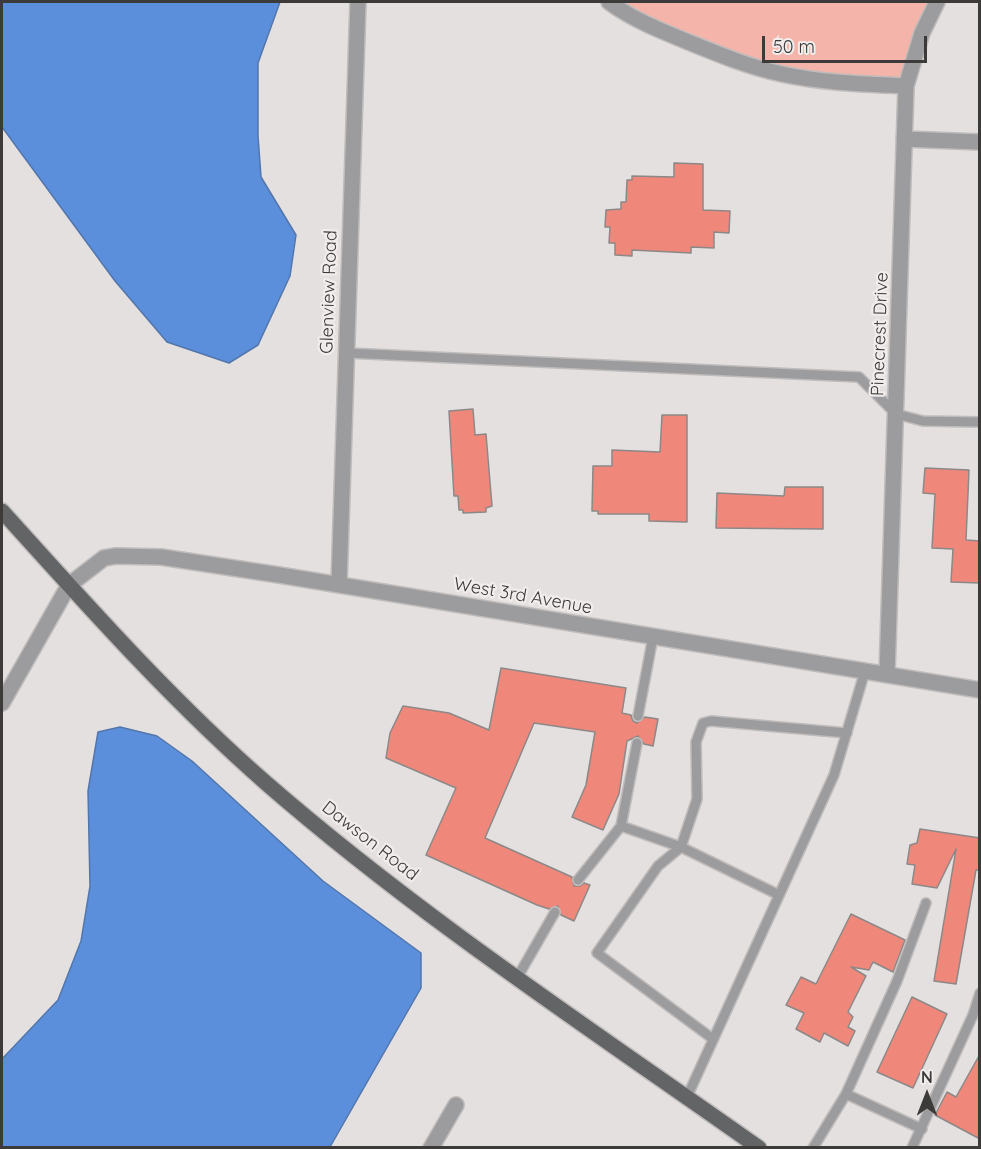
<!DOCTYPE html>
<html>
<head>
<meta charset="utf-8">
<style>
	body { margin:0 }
	#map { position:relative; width:981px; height:1149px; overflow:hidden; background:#e4e0df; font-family:Quicksand,sans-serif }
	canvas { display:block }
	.frame { position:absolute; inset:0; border:3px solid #3c3b3a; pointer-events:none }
	.north { position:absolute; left:897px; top:1065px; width:60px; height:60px; -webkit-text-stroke:4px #f1edec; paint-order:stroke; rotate:0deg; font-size:16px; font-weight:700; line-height:24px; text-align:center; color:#3c3b3a }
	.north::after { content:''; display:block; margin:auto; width:21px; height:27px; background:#3c3b3a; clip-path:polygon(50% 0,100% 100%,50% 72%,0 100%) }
	.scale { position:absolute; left:762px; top:36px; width:165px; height:27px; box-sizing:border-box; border:3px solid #3c3b3a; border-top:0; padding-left:8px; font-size:18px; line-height:21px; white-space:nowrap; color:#3c3b3a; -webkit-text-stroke:4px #f1edec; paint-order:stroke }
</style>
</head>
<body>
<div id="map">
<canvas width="981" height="1149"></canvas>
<div class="frame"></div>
<div class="north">N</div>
<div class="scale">50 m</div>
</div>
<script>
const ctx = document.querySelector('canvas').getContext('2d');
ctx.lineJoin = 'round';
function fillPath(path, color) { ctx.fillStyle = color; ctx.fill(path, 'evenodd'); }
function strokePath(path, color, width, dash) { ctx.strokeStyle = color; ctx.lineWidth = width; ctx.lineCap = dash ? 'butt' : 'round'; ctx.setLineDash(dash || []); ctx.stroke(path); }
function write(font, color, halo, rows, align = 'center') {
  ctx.font = font + ' Quicksand,sans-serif'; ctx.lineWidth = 4.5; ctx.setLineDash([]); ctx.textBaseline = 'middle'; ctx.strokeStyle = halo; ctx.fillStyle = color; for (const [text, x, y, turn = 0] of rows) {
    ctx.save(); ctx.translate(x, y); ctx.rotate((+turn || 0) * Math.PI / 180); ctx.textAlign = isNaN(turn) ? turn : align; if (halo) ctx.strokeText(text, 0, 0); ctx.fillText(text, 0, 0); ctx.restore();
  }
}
const green = new Path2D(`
	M 611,2 L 936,2 L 905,84 L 844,82 L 731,59 Z`);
const water = new Path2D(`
	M 2,2 L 280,2 L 258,63 L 258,136 L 261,177 L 296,235 L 290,276 L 258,345 L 229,363 L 167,342 L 115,281 L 2,127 Z
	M 120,727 L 157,736 L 192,761 L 323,881 L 421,953 L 421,988 L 330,1147 L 2,1147 L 2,1059 L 58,1000 L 81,941 L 90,886 L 88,791 L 98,732 Z`);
const building = new Path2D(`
	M 674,163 L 703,164 L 703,210 L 730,211 L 729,233 L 714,232 L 714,248 L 691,247 L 691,253 L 632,250 L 632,256 L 615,255 L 615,243 L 609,243 L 610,227 L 605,227 L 606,210 L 621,209 L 621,202 L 626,202 L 627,180 L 632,180 L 632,176 L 674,177 Z
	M 473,409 L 475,435 L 486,434 L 492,506 L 486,508 L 486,512 L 463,513 L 463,510 L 459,510 L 458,496 L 454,496 L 449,411 Z
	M 662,415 L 687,415 L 687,522 L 649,521 L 649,514 L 598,514 L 598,511 L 592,511 L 593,466 L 612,466 L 612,450 L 660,452 Z
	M 925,468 L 969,470 L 966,540 L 980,541 L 980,583 L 951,582 L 953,549 L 932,548 L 935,494 L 923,493 Z
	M 785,487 L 823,487 L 823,529 L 716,528 L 717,493 L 784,496 Z
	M 501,668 L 626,688 L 622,713 L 631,715 L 633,721 L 637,723 L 645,717 L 658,719 L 653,746 L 644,744 L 638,736 L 627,741 L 619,794 L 603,830 L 572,817 L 586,785 L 595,732 L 534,723 L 485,838 L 572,877 L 574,886 L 580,886 L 584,883 L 590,885 L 574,921 L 561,915 L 558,906 L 549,909 L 537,905 L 426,855 L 456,788 L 386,758 L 390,733 L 403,706 L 449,713 L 489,730 Z
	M 920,829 L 980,838 L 980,870 L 976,870 L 956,984 L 934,981 L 956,849 L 937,888 L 912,884 L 915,865 L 907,864 L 910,845 L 917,843 Z
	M 851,914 L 905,940 L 893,972 L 873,962 L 869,970 L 851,967 L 866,976 L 848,1012 L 853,1017 L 848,1027 L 855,1031 L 848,1046 L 824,1033 L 820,1042 L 796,1029 L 804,1013 L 786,1005 L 801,977 L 816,984 Z
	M 912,997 L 947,1014 L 913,1088 L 877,1072 Z
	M 980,1054 L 980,1139 L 935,1115 L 947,1092 L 956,1097 Z`);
const service = new Path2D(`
	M 347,353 L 859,377 L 896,414 L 923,421 L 980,422
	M 638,716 L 653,637
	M 621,826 L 637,743
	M 578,880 L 621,826 L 681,847 L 779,895
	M 517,978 L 555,912
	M 713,1039 L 597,953 L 658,866 L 681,847 L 697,799 L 696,742 L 703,723 L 711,721 L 847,733
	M 846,1094 L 897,981 L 926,903
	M 687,1097 L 834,775 L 865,671
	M 813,1148 L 846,1094 L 922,1129
	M 912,1148 L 973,1015 L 980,993`);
const minor = new Path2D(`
	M 609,2 C 632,19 659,30 686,41 C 718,54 749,67 782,74 C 823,83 865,84 906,86
	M 904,139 L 980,142
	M 339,584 L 358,2
	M 887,674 L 906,86 L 922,33 L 937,2
	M 431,1148 L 456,1105`);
const tertiary = new Path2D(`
	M 2,703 L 69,585 L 104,558 L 116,556 L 161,557 L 279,575 L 980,690`);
const primary = new Path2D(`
	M 2,511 C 87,605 170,699 266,783 C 420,917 592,1030 759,1148`);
const streetNames = [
	["Glenview Road",329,292,-88],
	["Pinecrest Drive",880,334,-88],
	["West 3rd Avenue",523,596,10],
	["Dawson Road",370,841,38]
];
fillPath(green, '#f4b4aa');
fillPath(water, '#5c8fdb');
strokePath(water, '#5276ab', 1.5);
fillPath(building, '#ef887a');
strokePath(building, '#8c8888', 1.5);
strokePath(service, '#bfbcbb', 12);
strokePath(minor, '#bfbcbb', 18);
strokePath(tertiary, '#bfbcbb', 18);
strokePath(primary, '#bfbcbb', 18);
strokePath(service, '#9c9c9e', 9);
strokePath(minor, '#9c9c9e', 15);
strokePath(tertiary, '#9c9c9e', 15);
strokePath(primary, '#636466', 15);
write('18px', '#3c3b3a', '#f1edec', streetNames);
</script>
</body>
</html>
